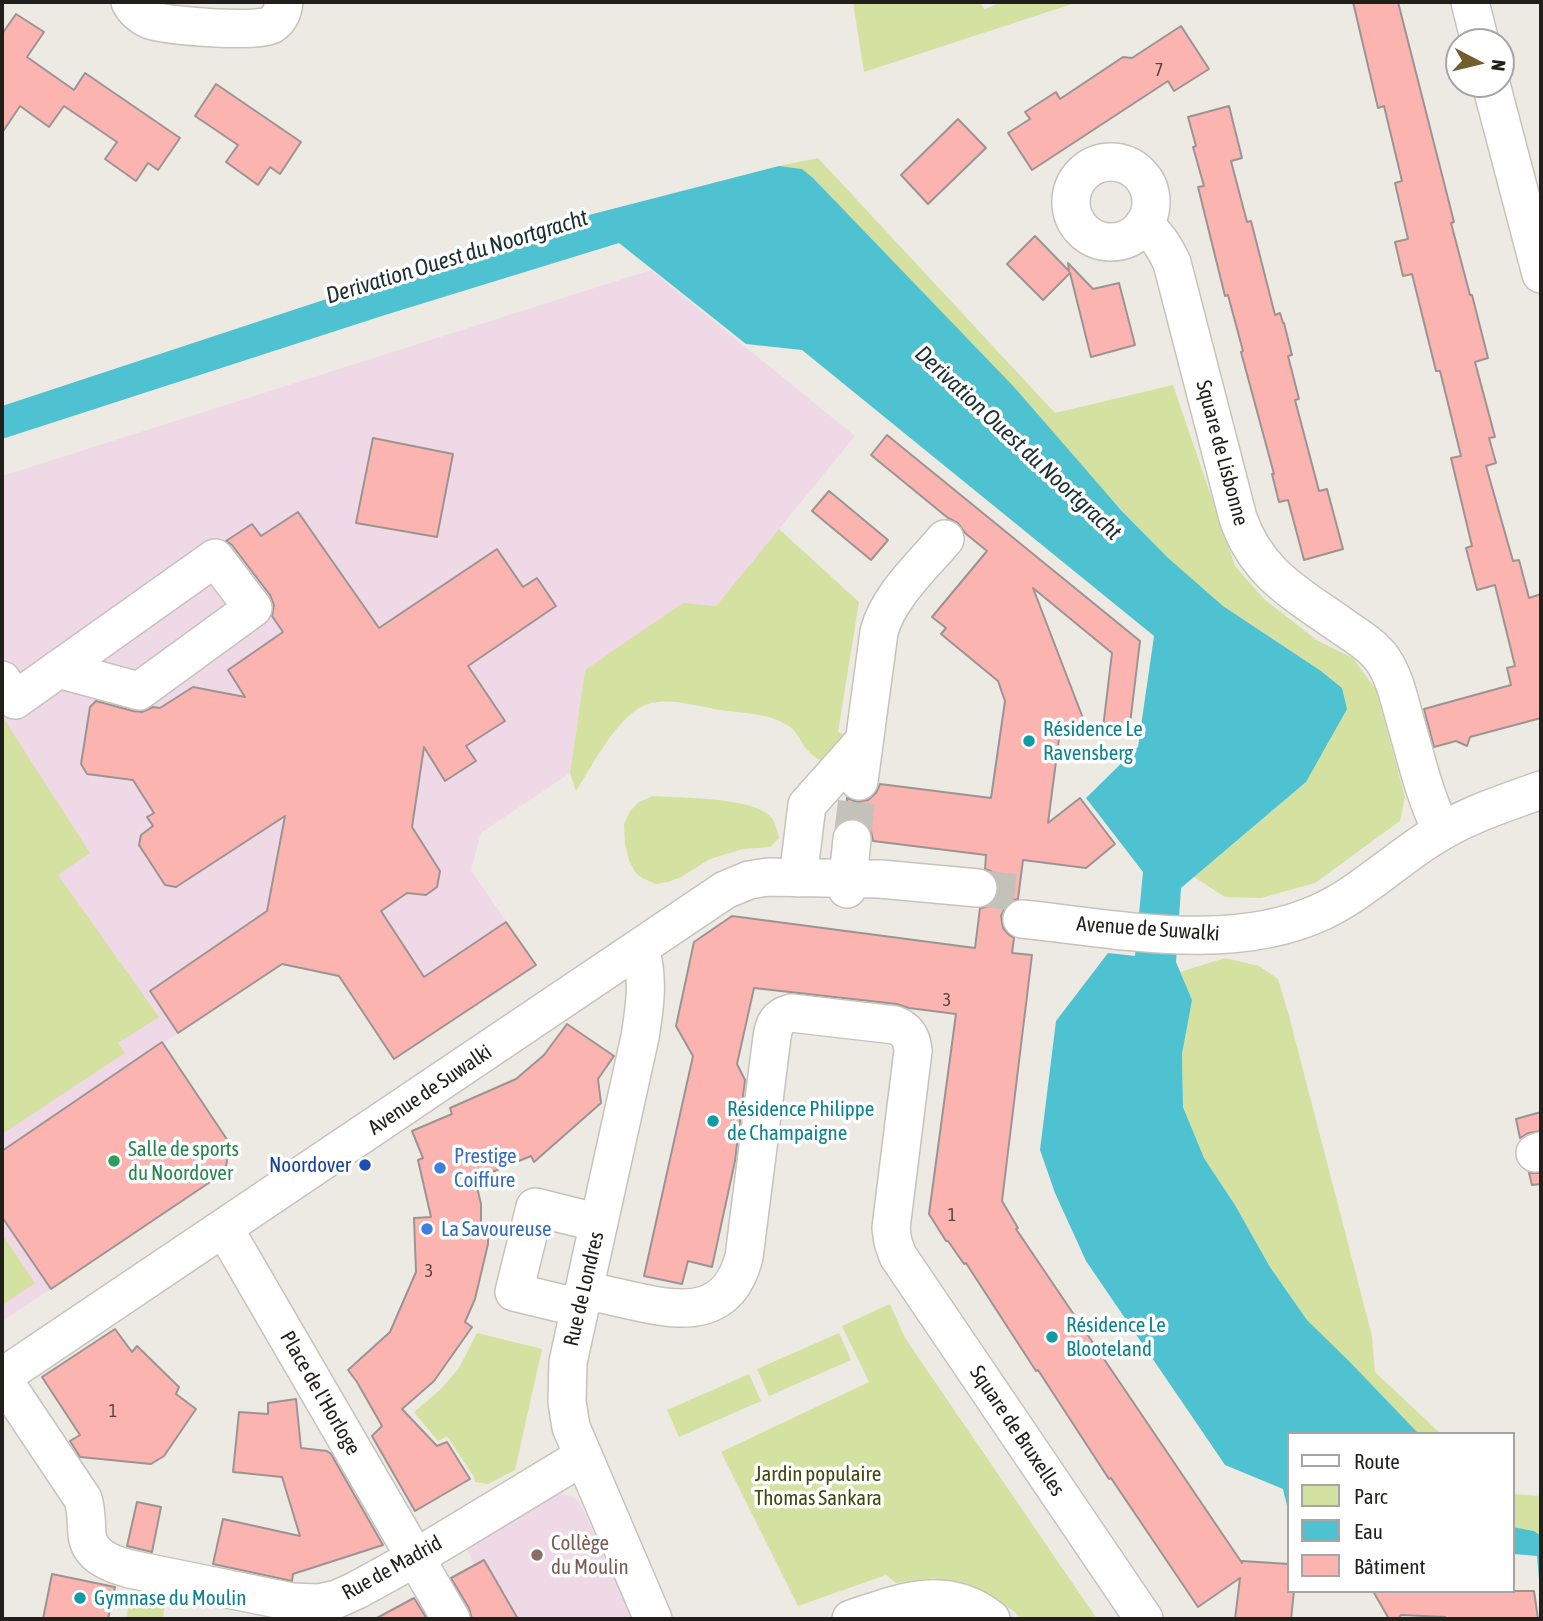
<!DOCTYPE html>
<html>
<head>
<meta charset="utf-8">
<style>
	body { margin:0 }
	#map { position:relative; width:1543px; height:1621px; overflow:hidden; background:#edeae3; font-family:"Asap Condensed",sans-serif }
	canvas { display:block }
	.frame { position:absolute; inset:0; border:4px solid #201f1c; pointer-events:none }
	.legend { position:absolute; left:1287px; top:1432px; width:228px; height:161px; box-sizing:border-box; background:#fff; border:2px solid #a6a5a4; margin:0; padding:9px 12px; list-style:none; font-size:21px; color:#201f1c }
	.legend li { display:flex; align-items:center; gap:14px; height:35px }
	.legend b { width:35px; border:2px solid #a6a5a4 }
	.north { position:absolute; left:1445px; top:28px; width:70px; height:70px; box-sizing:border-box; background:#fff; border:2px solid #a6a5a4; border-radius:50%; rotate:97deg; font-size:19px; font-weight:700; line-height:28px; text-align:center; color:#201f1c }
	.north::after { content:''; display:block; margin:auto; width:24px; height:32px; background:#725e2d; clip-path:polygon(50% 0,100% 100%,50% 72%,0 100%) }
</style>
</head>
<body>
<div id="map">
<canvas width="1543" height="1621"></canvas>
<div class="frame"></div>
<ul class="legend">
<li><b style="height:9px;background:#fff"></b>Route</li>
<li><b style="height:19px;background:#d4e1a1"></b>Parc</li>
<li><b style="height:19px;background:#4fc2d2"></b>Eau</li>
<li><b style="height:19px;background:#fcb4b1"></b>Bâtiment</li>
</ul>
<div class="north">N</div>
</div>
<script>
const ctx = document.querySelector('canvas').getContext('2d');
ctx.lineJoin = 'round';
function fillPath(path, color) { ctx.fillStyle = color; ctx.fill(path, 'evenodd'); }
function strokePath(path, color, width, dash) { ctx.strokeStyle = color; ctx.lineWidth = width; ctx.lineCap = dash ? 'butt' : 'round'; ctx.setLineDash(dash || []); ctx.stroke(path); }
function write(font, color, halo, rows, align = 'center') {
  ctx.font = font + ' "Asap Condensed",sans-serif'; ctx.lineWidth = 7; ctx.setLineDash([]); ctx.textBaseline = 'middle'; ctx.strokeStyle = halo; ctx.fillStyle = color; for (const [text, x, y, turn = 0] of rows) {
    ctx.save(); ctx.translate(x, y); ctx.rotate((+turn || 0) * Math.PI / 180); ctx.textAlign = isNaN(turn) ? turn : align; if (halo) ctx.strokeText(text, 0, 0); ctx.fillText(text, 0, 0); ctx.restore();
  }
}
const education = new Path2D(`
	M 651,270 L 855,436 L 716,606 L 585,670 L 570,773 L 481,833 L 471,870 L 536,965 L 394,1059 L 339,976 L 282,964 L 2,1151 L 2,476 Z
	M 2,1217 L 51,1289 L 2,1321 Z
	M 562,1494 L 571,1496 L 577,1500 L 582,1508 L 633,1619 L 474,1619 L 450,1578 L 475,1565 L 465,1546 L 553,1496 Z`);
const green = new Path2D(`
	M 853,2 L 980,2 L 984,9 L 1003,2 L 1078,2 L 864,72 Z
	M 818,158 L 1055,413 L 1173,385 L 1235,566 L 1264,599 L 1318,641 L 1353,658 L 1376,690 L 1405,797 L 1400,821 L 1315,883 L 1261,898 L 1225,897 L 1194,877 L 1306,782 L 1342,688 L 1321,671 L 1223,606 L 1167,558 L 802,169 L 779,166 Z
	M 779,529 L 859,602 L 838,732 L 853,737 L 829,766 C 819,760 811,755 804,746 C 799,738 796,730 787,725 C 768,713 742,713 720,710 C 698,706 672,698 651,703 C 619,711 593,765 576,791 L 570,773 L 585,670 L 683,603 L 716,606 Z
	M 2,716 L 90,853 L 58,875 L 159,1017 L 118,1043 L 125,1053 L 2,1134 Z
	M 653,796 C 681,798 753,797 771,817 C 776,823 777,831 779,838 L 770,847 L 743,849 L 710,859 L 681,877 L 668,882 L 656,884 L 642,878 L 635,872 L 629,860 L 625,844 L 624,824 L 630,811 L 639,802 Z
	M 1225,958 L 1259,966 L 1278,979 L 1289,1016 L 1372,1336 L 1375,1372 L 1441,1434 L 1419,1434 L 1349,1361 L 1307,1320 L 1270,1267 L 1235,1205 L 1204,1158 L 1183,1107 L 1182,1054 L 1191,1000 L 1180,972 Z
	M 2,1234 L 35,1283 L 2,1305 Z
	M 890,1304 L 905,1338 L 1097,1619 L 1021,1619 L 1015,1612 L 984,1592 L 934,1578 L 896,1583 L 886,1575 L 798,1606 L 721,1452 L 869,1382 L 842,1326 Z
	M 477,1333 L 542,1349 L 515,1470 L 488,1484 L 475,1482 L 474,1477 L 447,1436 L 438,1441 L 414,1412 L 440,1390 L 459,1368 Z
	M 839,1333 L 851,1360 L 769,1396 L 757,1369 Z
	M 749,1374 L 761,1401 L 679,1437 L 667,1410 Z
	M 1513,1494 L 1541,1496 L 1541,1536 L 1534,1531 L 1513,1527 Z
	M 133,1587 L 166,1594 L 163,1619 L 126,1619 Z`);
const water = new Path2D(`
	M 779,166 L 802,169 L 813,178 L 1014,387 L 1121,510 L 1167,557 L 1223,606 L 1321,671 L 1342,688 L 1347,709 L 1306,782 L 1181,888 L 1176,962 L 1192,1000 L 1182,1054 L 1183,1107 L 1204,1158 L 1235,1205 L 1270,1267 L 1307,1320 L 1349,1361 L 1419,1434 L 1289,1434 L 1289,1514 L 1283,1489 L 1225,1465 L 1086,1261 L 1055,1193 L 1040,1150 L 1056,1021 L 1108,953 L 1135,956 L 1143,872 L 1086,798 L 1138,747 L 1154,636 L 802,350 L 746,344 L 619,243 L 385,315 L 2,439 L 2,406 L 554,224 Z
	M 1513,1527 L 1534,1531 L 1541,1536 L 1541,1603 L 1537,1556 L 1513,1554 Z`);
const building = new Path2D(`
	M 1353,2 L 1398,2 L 1454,222 L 1451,223 L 1470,295 L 1472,295 L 1488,358 L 1475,362 L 1495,437 L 1489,438 L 1496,463 L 1486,466 L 1513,561 L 1519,560 L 1529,598 L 1541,594 L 1541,718 L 1470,737 L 1467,746 L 1456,741 L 1434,747 L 1424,709 L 1511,685 L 1507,668 L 1515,666 L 1495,585 L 1477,590 L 1466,548 L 1472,546 L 1451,458 L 1461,456 L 1440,371 L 1436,371 L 1412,274 L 1403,276 L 1395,242 L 1408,239 L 1395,183 L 1402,181 L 1384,106 L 1378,108 Z
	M 16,14 L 44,32 L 27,57 L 74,90 L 85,73 L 180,138 L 158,170 L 148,163 L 136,181 L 105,159 L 117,142 L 64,106 L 49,127 L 20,106 L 2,133 L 2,34 Z
	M 1181,26 L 1209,69 L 1174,91 L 1168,81 L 1032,170 L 1008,133 L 1030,119 L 1025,112 L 1056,92 L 1060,99 L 1123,57 L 1132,58 Z
	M 216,84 L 301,142 L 280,174 L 270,167 L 258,185 L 226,162 L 238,145 L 195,116 Z
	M 1229,106 L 1242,158 L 1231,161 L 1247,222 L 1251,221 L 1275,315 L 1280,313 L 1283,323 L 1284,323 L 1292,355 L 1288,356 L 1299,399 L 1295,400 L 1319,491 L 1327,489 L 1343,549 L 1304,560 L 1288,500 L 1279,502 L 1272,474 L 1274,474 L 1241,352 L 1243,351 L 1228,295 L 1225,296 L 1198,187 L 1204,186 L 1193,147 L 1196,146 L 1188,117 Z
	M 958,119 L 986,148 L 928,204 L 901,175 Z
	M 1035,236 L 1069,271 L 1068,263 L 1093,289 L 1119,283 L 1135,345 L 1091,357 L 1070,273 L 1043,300 L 1007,264 Z
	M 887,435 L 1140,641 L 1129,732 L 1103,728 L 1112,653 L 1033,588 L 1086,726 L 1061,723 L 1048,823 L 1080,798 L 1115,844 L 1086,868 L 1023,860 L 1018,899 L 1013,900 L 1006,906 L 1001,916 L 1003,928 L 1009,935 L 1014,938 L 1012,953 L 1032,955 L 1002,1201 L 1018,1228 L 1016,1229 L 1242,1563 L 1242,1561 L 1289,1564 L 1289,1591 L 1294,1591 L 1291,1619 L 1235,1619 L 1240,1578 L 1198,1607 L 1111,1478 L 1109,1479 L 1038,1370 L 1036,1371 L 966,1263 L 964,1264 L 948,1241 L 946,1241 L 929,1214 L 956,1014 L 909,1008 L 897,1004 L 754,988 L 737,1064 L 745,1080 L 735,1161 L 712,1267 L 688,1261 L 682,1284 L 644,1276 L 693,1056 L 676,1026 L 694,942 L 732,916 L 975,948 L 980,908 L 987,907 L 995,901 L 999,891 L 997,879 L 991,871 L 985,869 L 986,855 L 873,841 L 871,831 L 865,822 L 855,818 L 845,820 L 847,798 L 857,802 L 868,800 L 876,793 L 880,784 L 991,798 L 1005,701 L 998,681 L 941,634 L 946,628 L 932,617 L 987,551 L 965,533 L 958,523 L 948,518 L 871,455 Z
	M 373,438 L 453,454 L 437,537 L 356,523 Z
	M 829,491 L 888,540 L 871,560 L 812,511 Z
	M 298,512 L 379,628 L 497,549 L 523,587 L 537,578 L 556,606 L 468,666 L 505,721 L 466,746 L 476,761 L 445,781 L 424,747 L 412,827 L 440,871 L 437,887 L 426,895 L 407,893 L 381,911 L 424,977 L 506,922 L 536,965 L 394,1059 L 339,976 L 282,964 L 178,1033 L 150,991 L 267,911 L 285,816 L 176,887 L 165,885 L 139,845 L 141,835 L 153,826 L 147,817 L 154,813 L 133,780 L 87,774 L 81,764 L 90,707 L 96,701 L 133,711 L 142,712 L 153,707 L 160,708 L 193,687 L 245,697 L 228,670 L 283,632 L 272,616 L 274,605 L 270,595 L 232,545 L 226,541 L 252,524 L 261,536 Z
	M 567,1024 L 614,1056 L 598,1079 L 601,1103 L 534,1162 L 531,1156 L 475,1179 L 481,1204 L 481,1229 L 488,1230 L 488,1244 L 475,1299 L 465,1322 L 472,1327 L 434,1381 L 402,1409 L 437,1446 L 447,1442 L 470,1479 L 415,1511 L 372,1436 L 382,1426 L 357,1382 L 348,1370 L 390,1332 L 416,1272 L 414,1218 L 431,1217 L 418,1160 L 423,1158 L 412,1131 L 452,1114 L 450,1108 L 516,1079 L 544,1055 Z
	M 162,1042 L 230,1144 L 225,1172 L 51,1289 L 2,1217 L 2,1151 Z
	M 1541,1112 L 1541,1131 L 1528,1133 L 1520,1138 L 1516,1119 Z
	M 1529,1173 L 1541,1173 L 1541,1184 L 1532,1185 Z
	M 115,1329 L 132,1352 L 137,1346 L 179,1387 L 176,1394 L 196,1409 L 164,1456 L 151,1464 L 80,1457 L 70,1441 L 80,1435 L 42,1377 Z
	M 296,1399 L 301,1448 L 327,1451 L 331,1454 L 383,1545 L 293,1574 L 292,1581 L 213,1564 L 223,1519 L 300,1536 L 282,1477 L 233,1472 L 239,1412 L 268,1414 L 268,1403 Z
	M 137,1502 L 161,1507 L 152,1552 L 127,1546 Z
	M 484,1560 L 518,1619 L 472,1619 L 469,1608 L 451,1578 Z
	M 52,1574 L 115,1587 L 108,1619 L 43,1619 Z
	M 1373,1591 L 1534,1591 L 1538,1619 L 1444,1619 L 1445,1617 L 1401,1615 L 1398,1619 L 1389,1619 Z
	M 414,1598 L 427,1619 L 375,1619 Z`);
const minorTunnel = new Path2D(`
	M 852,839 L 859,781
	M 978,888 L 1027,894`);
const minor = new Path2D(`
	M 130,2 C 134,10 141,16 150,20 C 168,26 256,33 271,25 C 279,20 283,11 284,2
	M 1470,2 L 1480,42
	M 1491,84 L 1541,274
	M1071 202a40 40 0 1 1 80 0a40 40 0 1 1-80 0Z
	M 1144,224 C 1157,235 1165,247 1172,263 L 1238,518 C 1257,574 1297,594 1342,626 C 1357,636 1373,646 1383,660 C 1395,678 1399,699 1405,720 C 1416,757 1424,796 1442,831
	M 2,680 L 15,700 L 215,558 L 253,608 L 139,691 L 58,669
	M 859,781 L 879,632 C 888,597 922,566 945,539
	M 798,878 L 807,805 L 864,741
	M 847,889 L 852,839
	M 1022,919 C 1119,929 1232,954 1323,911 C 1362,892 1393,862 1429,839 C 1464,816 1502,804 1541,790
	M 640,948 C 649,978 645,1006 640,1037 L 568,1362 L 567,1402 L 571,1427 L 653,1619
	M 1535,1153 L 1541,1151
	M 224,1228 L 451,1619
	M 584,1290 C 602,1294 620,1298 638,1302 C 686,1313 729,1315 744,1257 L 772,1037 C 774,1024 777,1017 791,1013 L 895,1025 C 908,1030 912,1038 913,1051 L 891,1228 L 893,1242 L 898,1256 L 1144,1619
	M 580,1308 L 514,1292 L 535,1207 L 599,1223
	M 2,1377 L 725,890 L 749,880 L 768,877 L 880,879 L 978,888
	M 2,1378 L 83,1499 C 87,1512 86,1522 87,1534 C 89,1556 111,1564 130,1569 L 292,1602 L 319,1603 L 337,1599 L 357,1590 L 415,1558 L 582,1457
	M 851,1619 C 900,1603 945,1583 991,1619`);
const markers = [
	[1029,741,7,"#0f9aa8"],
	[713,1121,7,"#0f9aa8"],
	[114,1161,7,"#2e9e5b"],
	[365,1165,7,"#1a4fb4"],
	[440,1168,7,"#3f7fe0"],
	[427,1229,7,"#3f7fe0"],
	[1052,1337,7,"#0f9aa8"],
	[537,1555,7,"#8d6e63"],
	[80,1598,7,"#0f9aa8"]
];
const numberNames = [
	["7",1159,70],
	["3",947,1000],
	["1",952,1215],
	["3",429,1271],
	["1",113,1411]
];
const streetNames = [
	["Square de Lisbonne",1222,453,75],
	["Avenue de Suwalki",1148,929,4],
	["Avenue de Suwalki",430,1090,-34],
	["Rue de Londres",584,1289,-77],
	["Place de l'Horloge",320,1393,60],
	["Square de Bruxelles",1017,1431,56],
	["Rue de Madrid",392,1568,-29]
];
const cultureNames = [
	["Résidence Le",1043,729],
	["Ravensberg",1043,753],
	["Résidence Philippe",727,1109],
	["de Champaigne",727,1133],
	["Résidence Le",1066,1325],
	["Blooteland",1066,1349],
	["Gymnase du Moulin",94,1598]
];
const leisureNames = [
	["Salle de sports",128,1149],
	["du Noordover",128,1173]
];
const shopNames = [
	["Prestige",454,1156],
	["Coiffure",454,1180],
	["La Savoureuse",441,1229]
];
const transitNames = [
	["Noordover",351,1165]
];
const parkNames = [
	["Jardin populaire",818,1474],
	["Thomas Sankara",818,1498]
];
const educationNames = [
	["Collège",551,1543],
	["du Moulin",551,1567]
];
const waterNames = [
	["Derivation Ouest du Noortgracht",457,257,-17],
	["Derivation Ouest du Noortgracht",1018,443,43]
];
fillPath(education, '#f0d9e6');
fillPath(green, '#d4e1a1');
fillPath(water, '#4fc2d2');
fillPath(building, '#fcb4b1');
strokePath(building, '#9c9493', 2);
strokePath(minorTunnel, '#c4c1bb', 37, [37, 18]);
strokePath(minor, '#c5c3bc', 40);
strokePath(minor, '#fff', 37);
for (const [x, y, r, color] of markers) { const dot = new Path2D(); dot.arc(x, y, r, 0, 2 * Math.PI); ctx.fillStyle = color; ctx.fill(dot); strokePath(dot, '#fff', 2.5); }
write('18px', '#574441', null, numberNames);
write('21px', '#201f1c', '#fff', streetNames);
write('21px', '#0d838f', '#fff', cultureNames, 'left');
write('21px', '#27864d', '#fff', leisureNames, 'left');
write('21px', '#366cbe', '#fff', shopNames, 'left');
write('21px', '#164399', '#fff', transitNames, 'right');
write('21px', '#40480c', '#fff', parkNames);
write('21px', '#785e54', '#fff', educationNames, 'left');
write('italic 23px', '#1b3033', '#fff', waterNames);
</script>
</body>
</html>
